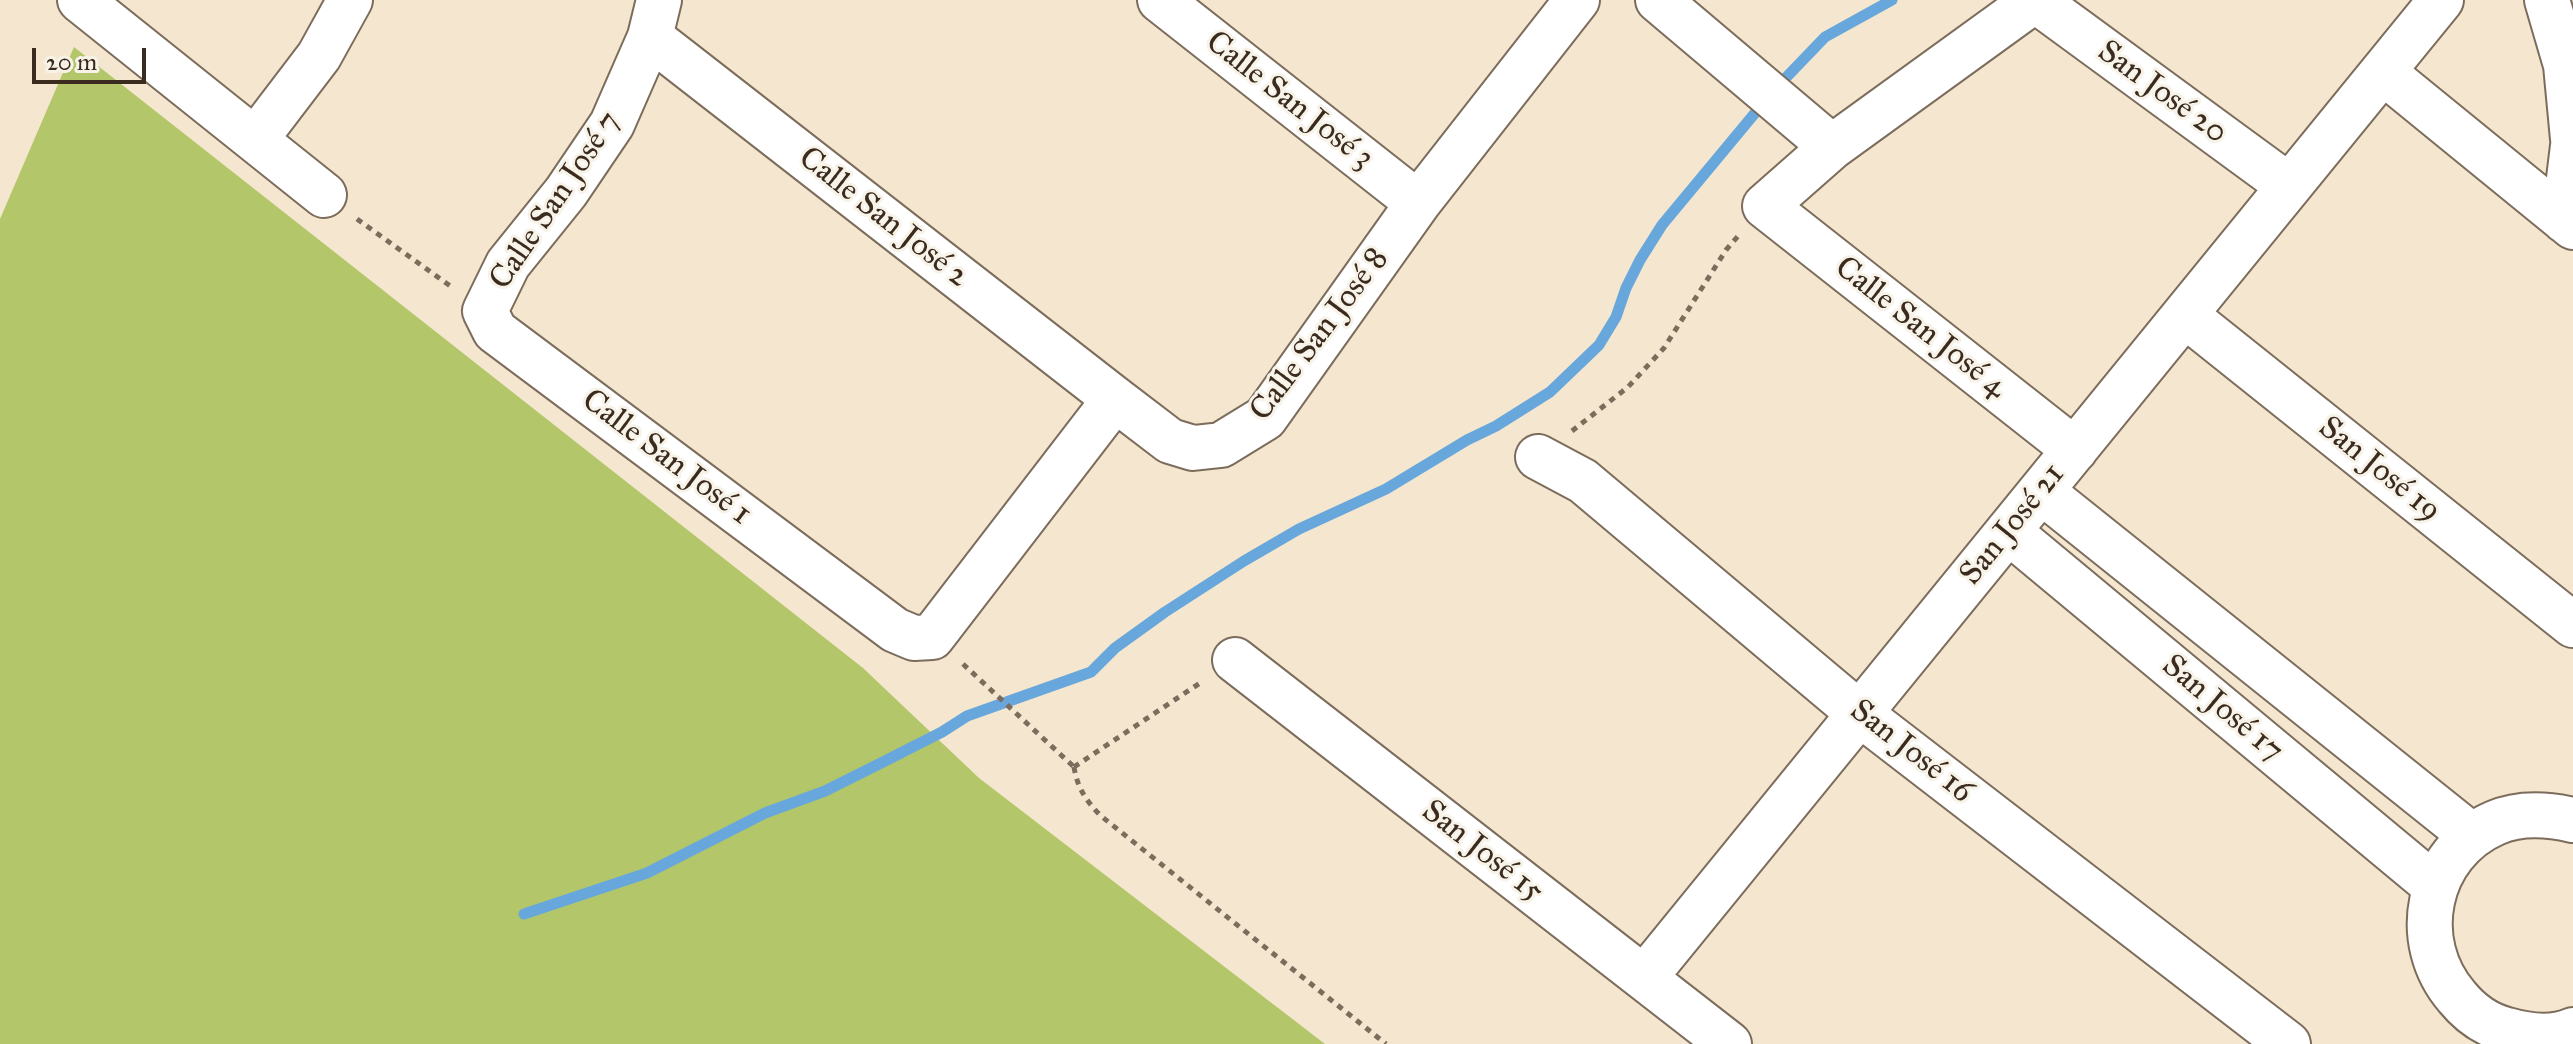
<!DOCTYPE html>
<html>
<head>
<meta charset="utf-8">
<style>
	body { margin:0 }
	#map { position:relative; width:2573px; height:1044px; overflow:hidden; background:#f5e6cf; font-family:"IM FELL Great Primer",serif }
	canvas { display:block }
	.scale { position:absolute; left:32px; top:48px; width:114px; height:36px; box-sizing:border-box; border:4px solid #3b2a1e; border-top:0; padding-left:10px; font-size:24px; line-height:28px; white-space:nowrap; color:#3b2a1e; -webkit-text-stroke:6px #f7f3e8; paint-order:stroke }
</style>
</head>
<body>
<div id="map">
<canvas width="2573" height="1044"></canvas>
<div class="scale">20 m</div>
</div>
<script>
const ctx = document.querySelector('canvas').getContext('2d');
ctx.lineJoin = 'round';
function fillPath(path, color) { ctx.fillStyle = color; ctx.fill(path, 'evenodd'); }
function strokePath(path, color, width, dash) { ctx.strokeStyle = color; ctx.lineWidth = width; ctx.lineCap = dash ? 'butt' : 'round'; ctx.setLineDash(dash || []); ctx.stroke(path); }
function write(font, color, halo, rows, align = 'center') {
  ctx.font = font + ' "IM FELL Great Primer",serif'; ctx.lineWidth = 6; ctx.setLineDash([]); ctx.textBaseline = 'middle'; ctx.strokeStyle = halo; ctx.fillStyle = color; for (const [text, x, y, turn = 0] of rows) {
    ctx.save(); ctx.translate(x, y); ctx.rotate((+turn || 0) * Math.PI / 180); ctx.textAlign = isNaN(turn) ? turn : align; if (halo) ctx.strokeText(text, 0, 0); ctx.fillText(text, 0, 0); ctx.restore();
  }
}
const green = new Path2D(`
	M 74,47 L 863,668 L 979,778 L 1325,1044 L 0,1044 L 0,219 Z`);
const stream = new Path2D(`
	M 1776,88 L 1825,37 L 1892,0
	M 524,914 L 647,873 L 765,813 L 825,791 L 883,762 L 942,732 L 967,716 L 1091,672 L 1115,648 L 1165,612 L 1244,561 L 1299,529 L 1386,489 L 1467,440 L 1496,426 L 1550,392 L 1599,345 L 1616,317 L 1626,288 L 1640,260 L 1662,225 L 1765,101`);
const path = new Path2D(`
	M 357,219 L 453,288
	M 1572,431 L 1628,387 L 1664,348 L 1726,250 L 1738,236
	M 963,664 L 1074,767
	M 1074,767 C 1077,787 1086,801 1101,816 L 1386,1044
	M 1074,767 L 1203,681`);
const minor = new Path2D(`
	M 80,0 L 324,195
	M 659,0 L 650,37 L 612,124 L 566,192 L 508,264 L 485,311 L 495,331 L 895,630 L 914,638 L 932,637 L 1115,399
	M 1160,0 L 1418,203
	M 1658,0 L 1832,147
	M 2035,0 L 1832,147 L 1765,206 L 2075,450
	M 2035,0 L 2289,186
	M 2547,0 L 2566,65 L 2573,139
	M 650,37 L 1115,399 L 1170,441 L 1193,448 L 1221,445 L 1265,418 L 1418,203 L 1577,0
	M 2383,72 L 2573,227
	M 255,140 L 319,56 L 350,0
	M 2564,220 L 2573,146
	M 2185,315 L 2573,625
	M 1538,457 L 1583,481 L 1860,714 L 2288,1044
	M 2041,491 L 2472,836
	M 2008,531 L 2435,886
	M 1235,660 L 1729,1044
	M 2573,820 C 2547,814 2520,812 2495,823 C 2426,853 2409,942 2457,997 C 2470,1013 2487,1025 2507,1030 C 2528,1036 2552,1039 2573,1030
	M 1644,978 L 2441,0`);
const streetNames = [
	["San José 20",2162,93,36],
	["Calle San José 3",1289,101,38],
	["Calle San José 7",556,201,-56],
	["Calle San José 2",883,218,38],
	["Calle San José 4",1920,328,38],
	["Calle San José 8",1320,335,-53],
	["Calle San José 1",666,458,37],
	["San José 19",2379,470,39],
	["San José 21",2013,525,-51],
	["San José 17",2222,709,40],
	["San José 16",1911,752,38],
	["San José 15",1482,852,38]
];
fillPath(green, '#b3c669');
strokePath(stream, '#68a7db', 11);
strokePath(minor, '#7c6c5c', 48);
strokePath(path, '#7c6c5c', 5, [6, 6]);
strokePath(minor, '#fff', 44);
write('32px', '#3b2a1e', '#f7f3e8', streetNames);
</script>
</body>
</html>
